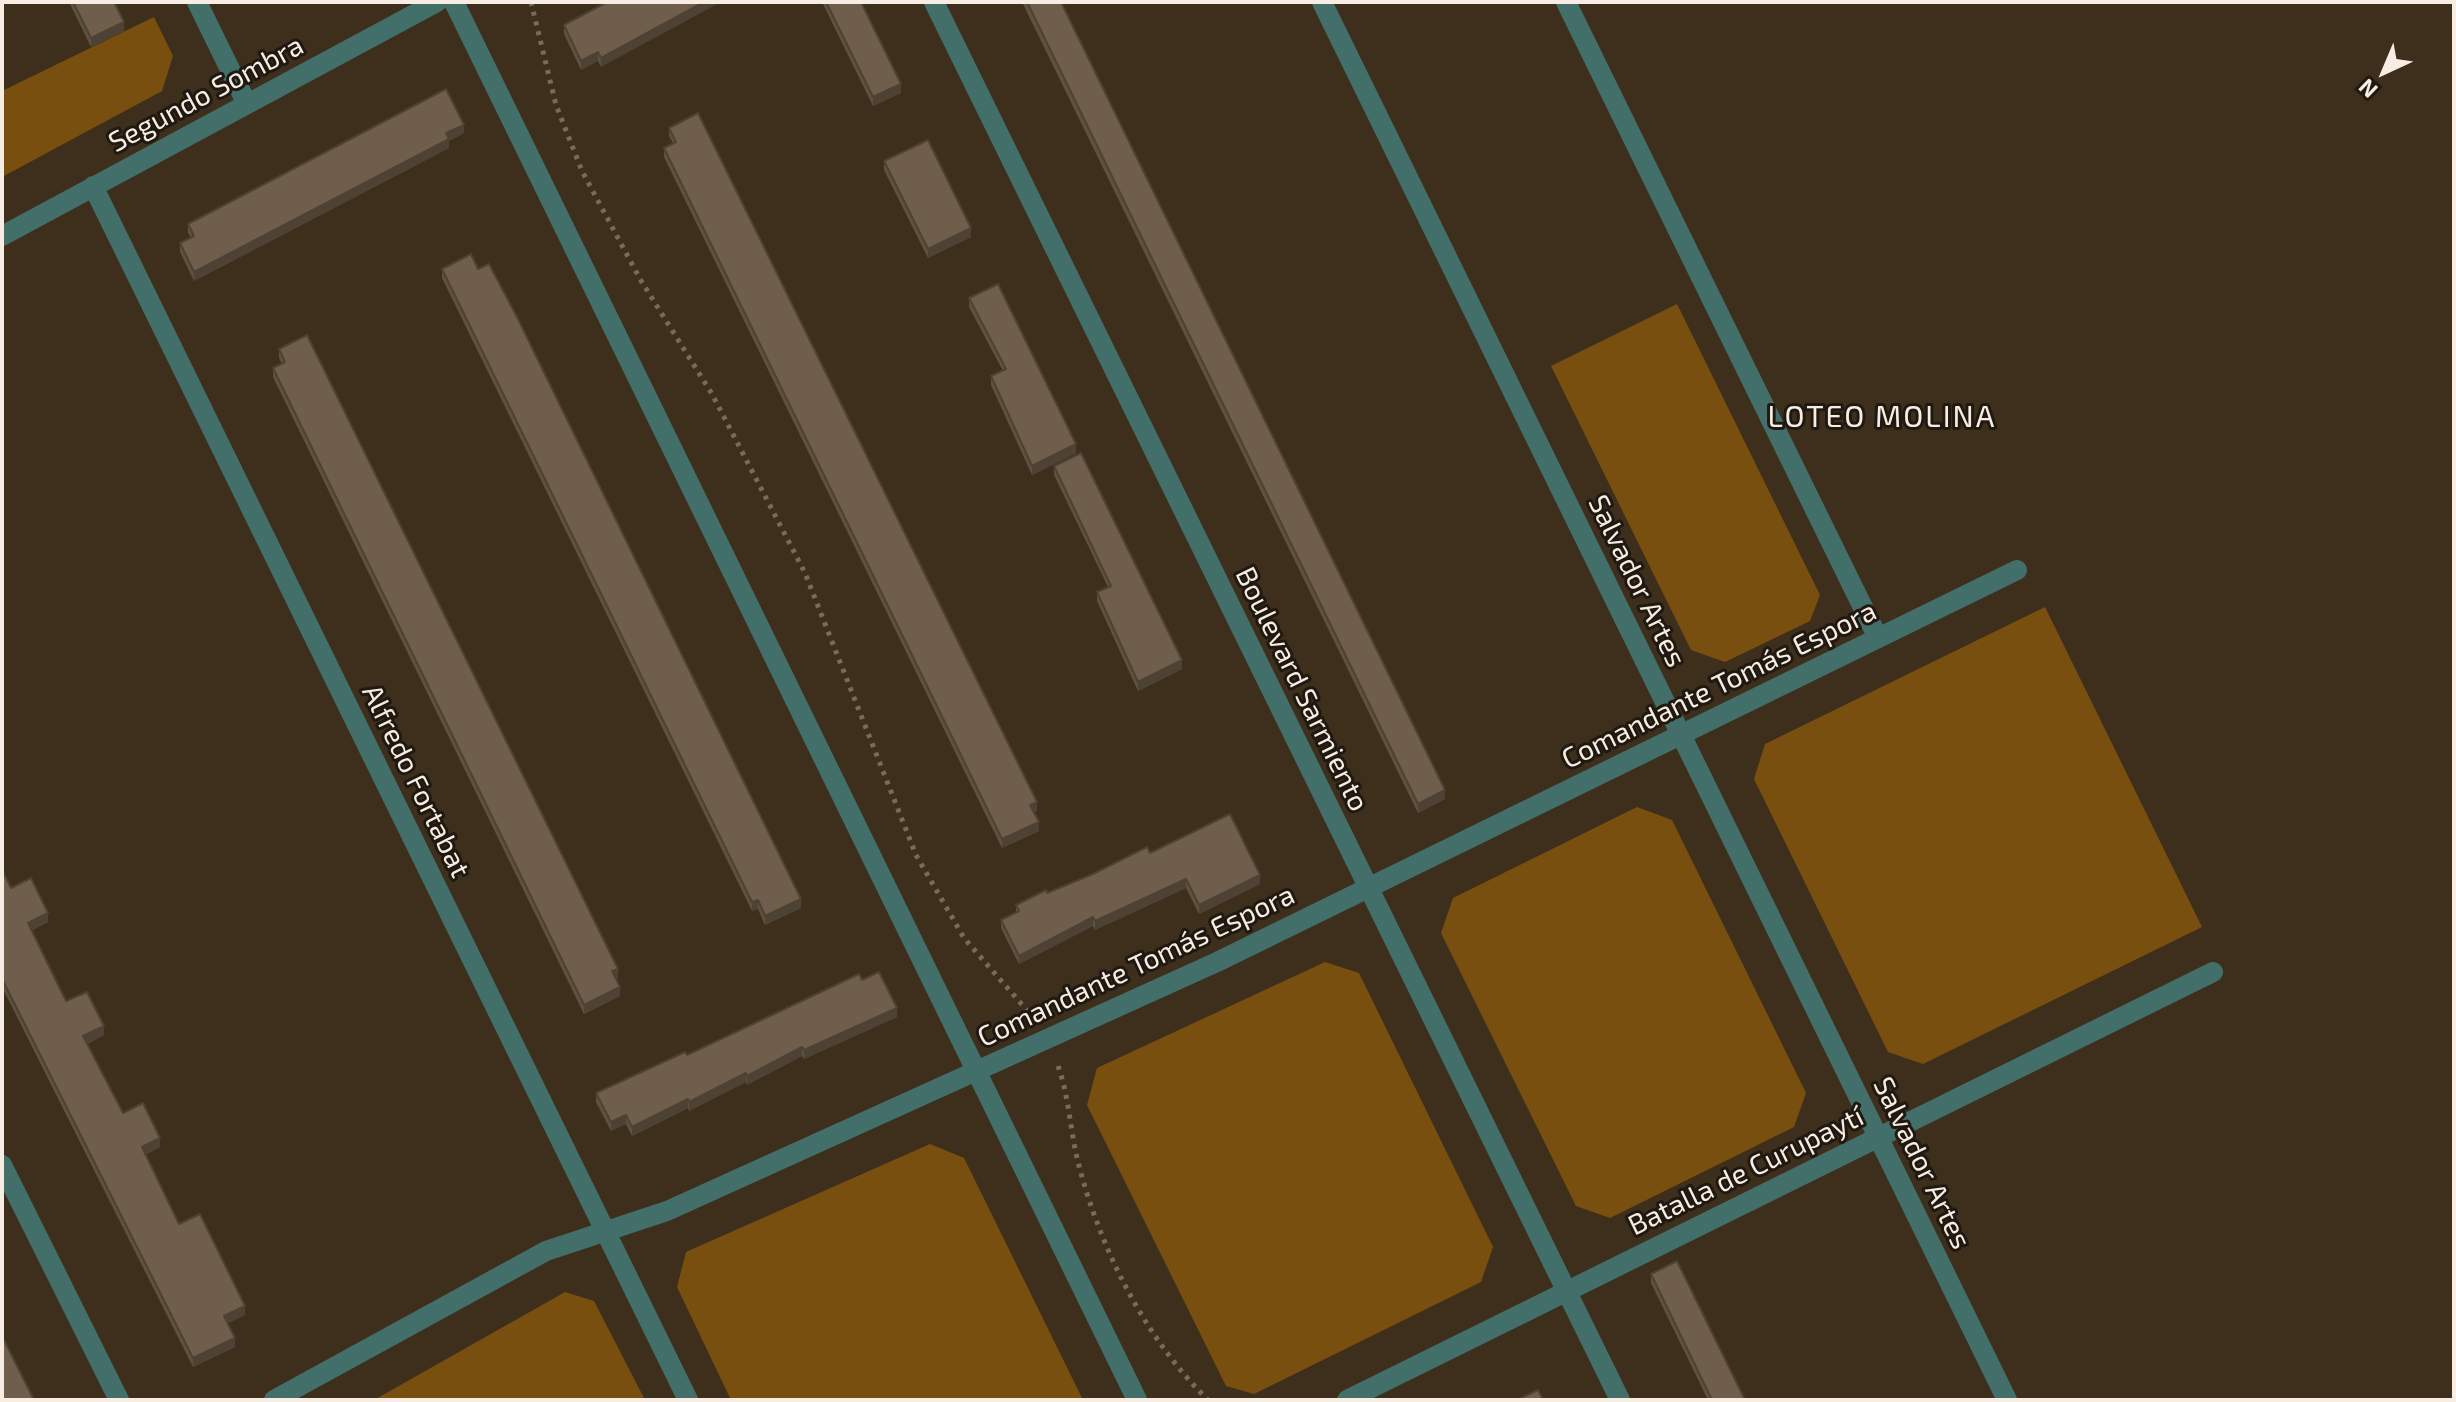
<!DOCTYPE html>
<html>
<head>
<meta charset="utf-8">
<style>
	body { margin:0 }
	#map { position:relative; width:2456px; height:1402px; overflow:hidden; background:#3e2f1d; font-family:"Exo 2",sans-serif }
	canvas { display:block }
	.frame { position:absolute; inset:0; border:4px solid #f7ede2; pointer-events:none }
	.north { position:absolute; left:2344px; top:32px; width:80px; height:80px; -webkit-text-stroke:6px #1f1911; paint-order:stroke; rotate:224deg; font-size:22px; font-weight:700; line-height:32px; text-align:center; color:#f7ede2 }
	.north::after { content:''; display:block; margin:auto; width:28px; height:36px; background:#f7ede2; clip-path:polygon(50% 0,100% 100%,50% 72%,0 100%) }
</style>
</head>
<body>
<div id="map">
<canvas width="2456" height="1402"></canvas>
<div class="frame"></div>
<div class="north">N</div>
</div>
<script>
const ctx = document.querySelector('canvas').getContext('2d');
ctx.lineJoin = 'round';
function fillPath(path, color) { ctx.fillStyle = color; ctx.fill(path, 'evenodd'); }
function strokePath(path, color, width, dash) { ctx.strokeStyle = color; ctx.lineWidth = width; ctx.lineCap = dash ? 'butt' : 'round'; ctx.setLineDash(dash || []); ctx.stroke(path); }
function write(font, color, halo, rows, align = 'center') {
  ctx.font = font + ' "Exo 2",sans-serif'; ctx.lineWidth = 6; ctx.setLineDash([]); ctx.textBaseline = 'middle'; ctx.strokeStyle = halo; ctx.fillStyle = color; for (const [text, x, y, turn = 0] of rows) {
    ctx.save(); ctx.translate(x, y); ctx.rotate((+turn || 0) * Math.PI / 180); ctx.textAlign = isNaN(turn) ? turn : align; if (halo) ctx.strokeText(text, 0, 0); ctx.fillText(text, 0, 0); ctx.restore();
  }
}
const green = new Path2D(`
	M 154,17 L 173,56 L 162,91 L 2,177 L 2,91 Z
	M 1677,304 L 1820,595 L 1810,621 L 1725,662 L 1691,650 L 1551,366 Z
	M 2045,607 L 2202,927 L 1923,1064 L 1888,1052 L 1754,779 L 1765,744 Z
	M 1637,807 L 1672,820 L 1806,1093 L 1794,1127 L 1610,1218 L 1576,1206 L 1441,933 L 1453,898 Z
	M 1325,962 L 1359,973 L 1493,1247 L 1481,1282 L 1254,1394 L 1226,1386 L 1087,1105 L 1097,1068 Z
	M 930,1144 L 964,1158 L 1083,1400 L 731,1400 L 677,1287 L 686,1252 Z
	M 565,1292 L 594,1301 L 645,1400 L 374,1400 Z`);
const path = new Path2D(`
	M 531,2 L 556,105 L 582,171 L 640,279 L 712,394 L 805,573 L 916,855 L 964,938 L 1031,1015
	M 1058,1066 C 1069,1096 1070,1130 1078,1162 C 1100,1248 1144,1337 1208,1400`);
const minor = new Path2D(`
	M 197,2 L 247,104
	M 454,2 L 1137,1400
	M 934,2 L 1620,1400
	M 1322,2 L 2007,1400
	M 1566,2 L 1878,638
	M 93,186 L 688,1400
	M 2,236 L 437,2
	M 2,1165 L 119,1400
	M 274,1400 L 546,1251 L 667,1211 L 1217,962 L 2017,570
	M 1347,1400 L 2213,972`);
const wall = new Path2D(`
	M 69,2 L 114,2 L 124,31 L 91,47 Z
	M 607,2 L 601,67 L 598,61 L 581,70 L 564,34 L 564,25 Z
	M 822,2 L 861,2 L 901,93 L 873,106 Z
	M 1022,2 L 1061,2 L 1445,799 L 1418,813 Z
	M 669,128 L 1037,811 L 1034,812 L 1039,831 L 1002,848 L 664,157 L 664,148 L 673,143 L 669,136 Z
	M 464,133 L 449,141 L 449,148 L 194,281 L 180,252 L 180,243 L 191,238 L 188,233 L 188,224 Z
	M 884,161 L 971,237 L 928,258 L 884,170 Z
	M 442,269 L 801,908 L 765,925 L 758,909 L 752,911 L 442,278 Z
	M 969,298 L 1076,453 L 1032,475 L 991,385 L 991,376 L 1003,371 L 969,307 Z
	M 279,349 L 618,978 L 616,979 L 620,996 L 584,1014 L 273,377 L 273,368 L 282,364 L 279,358 Z
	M 1054,466 L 1182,669 L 1138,691 L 1097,601 L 1097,592 L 1108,587 L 1054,475 Z
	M 1150,853 L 1260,884 L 1199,914 L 1186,888 L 1095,930 L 1093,926 L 1019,964 L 1001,928 L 1001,920 L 1016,912 L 1016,905 Z
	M 2,870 L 11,888 L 48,922 L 31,931 L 66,1001 L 104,1035 L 87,1044 L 123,1113 L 160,1147 L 145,1155 L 179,1224 L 245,1315 L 228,1323 L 235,1347 L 193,1367 L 2,987 Z
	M 862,980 L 897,1017 L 804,1059 L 802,1056 L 747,1085 L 746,1082 L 689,1111 L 688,1108 L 632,1136 L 626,1124 L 611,1131 L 596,1102 L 596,1093 Z
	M 1651,1274 L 1745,1400 L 1708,1400 L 1651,1283 Z`);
const shadedWall = new Path2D(`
	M 704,2 L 721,2 L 601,67 L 601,58 Z
	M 124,22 L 124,31 L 91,47 L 91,38 Z
	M 598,52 L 598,61 L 581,70 L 581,61 Z
	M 901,84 L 901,93 L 873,106 L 873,97 Z
	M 464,125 L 464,133 L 449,141 L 449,148 L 194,281 L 194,272 L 446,133 Z
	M 971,228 L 971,237 L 928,258 L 928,249 Z
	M 1076,444 L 1076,453 L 1032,475 L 1032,466 Z
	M 1182,660 L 1182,669 L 1138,691 L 1138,682 Z
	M 1445,790 L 1445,799 L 1418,813 L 1418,804 Z
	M 1037,802 L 1037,811 L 1030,814 L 1030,805 Z
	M 1039,822 L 1039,831 L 1002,848 L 1002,839 Z
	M 1260,875 L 1260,884 L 1199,914 L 1199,905 Z
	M 1186,879 L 1186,888 L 1095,930 L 1095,921 Z
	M 801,899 L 801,908 L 765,925 L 765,916 Z
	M 758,900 L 758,909 L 752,911 L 752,902 Z
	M 48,913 L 48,922 L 28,932 L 28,923 Z
	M 1093,917 L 1093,926 L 1019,964 L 1019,956 Z
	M 618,969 L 618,978 L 612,980 L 612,971 Z
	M 620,987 L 620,996 L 584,1014 L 584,1005 Z
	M 897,1008 L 897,1017 L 804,1059 L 804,1050 Z
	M 104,1026 L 104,1035 L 83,1045 L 83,1036 Z
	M 802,1047 L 802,1056 L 747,1085 L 747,1076 Z
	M 746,1073 L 746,1082 L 689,1111 L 689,1102 Z
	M 688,1099 L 688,1108 L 632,1136 L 632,1127 Z
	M 626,1115 L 626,1124 L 611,1131 L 611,1122 Z
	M 160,1138 L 160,1147 L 142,1156 L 142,1147 Z
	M 245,1306 L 245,1315 L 224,1325 L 224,1316 Z
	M 235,1338 L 235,1347 L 193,1367 L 193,1358 Z`);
const building = new Path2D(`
	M 73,2 L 114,2 L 124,22 L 91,38 Z
	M 607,2 L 704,2 L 601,58 L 598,52 L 581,61 L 564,25 Z
	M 826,2 L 861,2 L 901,84 L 873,97 Z
	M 1027,2 L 1061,2 L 1445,790 L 1418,804 Z
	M 446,89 L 464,125 L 446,133 L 449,139 L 194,272 L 180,243 L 194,236 L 188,224 Z
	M 698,113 L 1037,802 L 1030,805 L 1039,822 L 1002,839 L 664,148 L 676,142 L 669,128 Z
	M 928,140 L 971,228 L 928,249 L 884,161 Z
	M 471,254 L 478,269 L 489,264 L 517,317 L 801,899 L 765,916 L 758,900 L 752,902 L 442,269 Z
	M 998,284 L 1076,444 L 1032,466 L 991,376 L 1006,369 L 969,298 Z
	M 307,335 L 618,969 L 612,971 L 620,987 L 584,1005 L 273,368 L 285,362 L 279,349 Z
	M 1081,453 L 1182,660 L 1138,682 L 1097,592 L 1111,586 L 1054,466 Z
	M 1230,814 L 1260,875 L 1199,905 L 1186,879 L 1095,921 L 1093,917 L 1019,956 L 1001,920 L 1019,911 L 1016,905 L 1046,890 L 1047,893 L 1093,874 L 1147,847 L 1150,853 Z
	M 2,870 L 11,888 L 31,878 L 48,913 L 28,923 L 66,1001 L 87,992 L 104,1026 L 83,1036 L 123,1113 L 143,1103 L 160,1138 L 142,1147 L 179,1224 L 200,1214 L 245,1306 L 224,1316 L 235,1338 L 193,1358 L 2,979 Z
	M 879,972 L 897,1008 L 804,1050 L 802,1047 L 747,1076 L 746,1073 L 689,1102 L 688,1099 L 632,1127 L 626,1115 L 611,1122 L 596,1093 L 685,1052 L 687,1055 L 859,974 L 862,980 Z
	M 1677,1261 L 1745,1400 L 1712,1400 L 1651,1274 Z
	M 2,1336 L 34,1400 L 2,1400 Z
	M 1538,1390 L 1543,1400 L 1517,1400 Z`);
const streetNames = [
	["Segundo Sombra",206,94,-28],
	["Salvador Artes",1637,581,64],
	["Comandante Tomás Espora",1719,685,-26],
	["Boulevard Sarmiento",1302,689,64],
	["Alfredo Fortabat",416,781,64],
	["Comandante Tomás Espora",1136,966,-25],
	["Salvador Artes",1922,1163,64],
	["Batalla de Curupaytí",1746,1171,-26]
];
const neighbourhoodNames = [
	["LOTEO MOLINA",1882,417]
];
fillPath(green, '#794f0f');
strokePath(path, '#786b5b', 5, [4, 6]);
strokePath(minor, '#436f6b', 20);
fillPath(wall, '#5f5140');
fillPath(shadedWall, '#4d4234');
fillPath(building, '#6e5e4b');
strokePath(building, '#4d4234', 2);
write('28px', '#f7ede2', '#1f1911', streetNames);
ctx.letterSpacing = '2px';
write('30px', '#f7ede2', '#1f1911', neighbourhoodNames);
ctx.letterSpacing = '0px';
</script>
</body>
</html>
